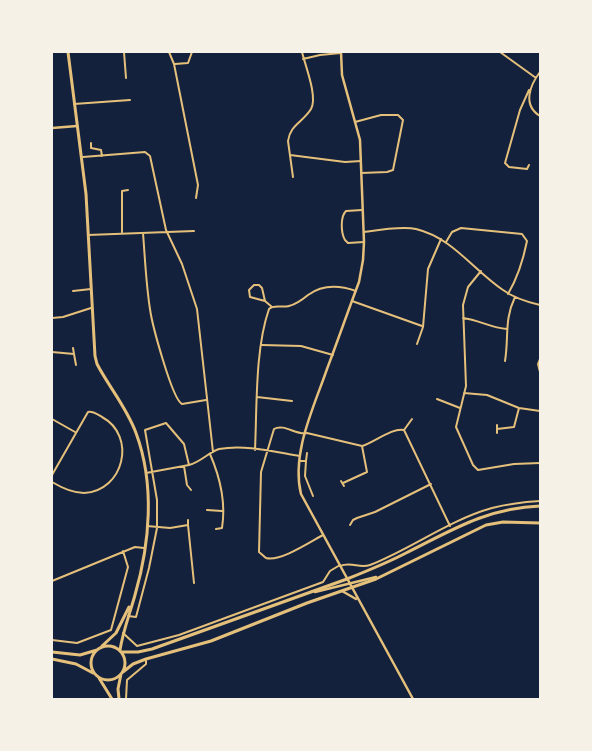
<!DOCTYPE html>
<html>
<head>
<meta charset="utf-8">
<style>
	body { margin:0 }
	#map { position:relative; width:592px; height:751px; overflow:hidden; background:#14213d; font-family:"Fira Sans Condensed",sans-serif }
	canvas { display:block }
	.frame { position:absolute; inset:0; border:53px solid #f6f1e7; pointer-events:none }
</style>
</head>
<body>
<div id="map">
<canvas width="592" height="751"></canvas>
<div class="frame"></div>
</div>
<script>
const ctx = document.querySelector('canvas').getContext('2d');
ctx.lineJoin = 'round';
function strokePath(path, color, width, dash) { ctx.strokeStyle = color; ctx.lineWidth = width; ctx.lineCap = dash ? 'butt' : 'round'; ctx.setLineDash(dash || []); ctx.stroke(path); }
const minor = new Path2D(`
	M 124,52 L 126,78
	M 169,52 L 174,64 L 198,185 L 196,198
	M 500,52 L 536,78
	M 303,59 L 320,55 L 341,53
	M 175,64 L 188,63 L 192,52
	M 540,72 C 530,85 522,105 540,116
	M 74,104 L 130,100
	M 355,122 L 381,115 L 398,115 L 403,120 L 393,170 L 387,172 L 361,173
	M 91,143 L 91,148 L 101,150 L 102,156
	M 290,155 L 345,162 L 361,161
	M 83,157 L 145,152 L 150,156 L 166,230 L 182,264 L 197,309 L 213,452
	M 529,165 L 527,169 L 509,167 L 505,163 L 520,110 L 529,90
	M 293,177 L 288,141 C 290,125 303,122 311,109 C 318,97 305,65 302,52
	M 362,210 L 346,211 C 340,217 341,233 345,240 L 348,243 L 364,242
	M 122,232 L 122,191 L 128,190
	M 364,232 C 378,230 402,226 416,229 C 453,238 473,270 503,290 C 514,298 527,302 540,305
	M 143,233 C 145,258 146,284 150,309 C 152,324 172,399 182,404 L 206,400
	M 88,235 L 194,231
	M 446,242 L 452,232 L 461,228 L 522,234 L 527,241 C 523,261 518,277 508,294
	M 481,271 L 468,287 L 463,305 L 466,386 L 456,427 L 473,465 L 478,470 L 514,464 L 540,463
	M 254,285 L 259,285 L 262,288 L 265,301 L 250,297 L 249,290 Z
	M 73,291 L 91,289
	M 265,301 L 272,307
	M 352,301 L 422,326
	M 52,318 L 63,317 L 91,308
	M 463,318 C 479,320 491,328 507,329
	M 417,344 L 423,327 L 428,269 L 441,239
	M 262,345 L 301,346 L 333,355
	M 52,352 L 74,354 L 73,348
	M 74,354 L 76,365
	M 540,359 L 538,364 L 540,372
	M 505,361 C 509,337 504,320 515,297
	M 464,393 L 487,395 L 519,408 L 540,411
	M 257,397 L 292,401
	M 437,399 L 460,408
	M 52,419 L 75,432
	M 497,429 L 514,427 L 519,408
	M 404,430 L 450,526
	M 497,433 L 497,425
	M 255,450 C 257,407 255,349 269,309 C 274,304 282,308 289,306 C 297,304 302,300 308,295 C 323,284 339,285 356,291
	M 210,454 C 220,477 226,503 222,528 L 216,529
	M 300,461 L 306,461 L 305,476 L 313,496
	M 306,461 L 307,453
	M 189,465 C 201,462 209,452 219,449 C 245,444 275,452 300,456
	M 184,466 L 187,485 L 191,490
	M 52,475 L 88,412 C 93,411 97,414 102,417 C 137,436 124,491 84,493 C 72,493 62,488 52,482
	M 341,481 L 344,486
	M 343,483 L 367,472 L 362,446
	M 207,510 L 222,511
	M 188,520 L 188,525
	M 350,525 L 353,520 L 357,518 L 375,512 L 431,484
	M 147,526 L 170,528 L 188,525 L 194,583
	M 323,535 C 310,542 280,562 266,558 L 259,552 L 261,472 L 274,429 C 284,423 297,436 307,433 L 362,446 C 373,443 393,427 404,430 L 412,419
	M 340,566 C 352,561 359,569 370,565 C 411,549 449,520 492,508 C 507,504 524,502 540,501
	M 52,581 L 135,547 L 144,548
	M 128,616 L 136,617 L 149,568 L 157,528 L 157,500 L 145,430 L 166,423 L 184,444 L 189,465 L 146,473
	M 123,633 L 137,646 L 179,635 L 323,582 L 330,571 L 340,565
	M 52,640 L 77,643 L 111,630 L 128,567 L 123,551
	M 126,699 L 127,680 L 146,664 L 146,659`);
const tertiary = new Path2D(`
	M 341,52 L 342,75 L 360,140 L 364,242 L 363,260 L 359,282 C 348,311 338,340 327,369 C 314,407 291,453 301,494 L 413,699
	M 52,128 L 77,126
	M 342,591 L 356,599
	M 315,592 L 376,577`);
const trunk = new Path2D(`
	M 68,52 L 86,194 L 95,356 L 97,364 C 109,387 127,408 136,433 C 155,484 150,543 135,595 C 130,613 123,631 120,650
	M 102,646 L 116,633 L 129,607
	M91 663a17 17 0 1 1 34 0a17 17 0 1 1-34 0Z
	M 52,652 L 80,655 L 97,650
	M 121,652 L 138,652 L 152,649 L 347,579 C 367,571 387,563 406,553 C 452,530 487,508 540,506
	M 52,659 L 76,664 L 93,673
	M 123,672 L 133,664 L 146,659 L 211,641 L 307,603 L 376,579 L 486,525 L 503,522 L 540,523
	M 99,678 L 112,699
	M 119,699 L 118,689 L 121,674`);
strokePath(minor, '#e5c07b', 2);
strokePath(tertiary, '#e5c07b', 2.5);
strokePath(trunk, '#e5c07b', 3);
</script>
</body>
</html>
